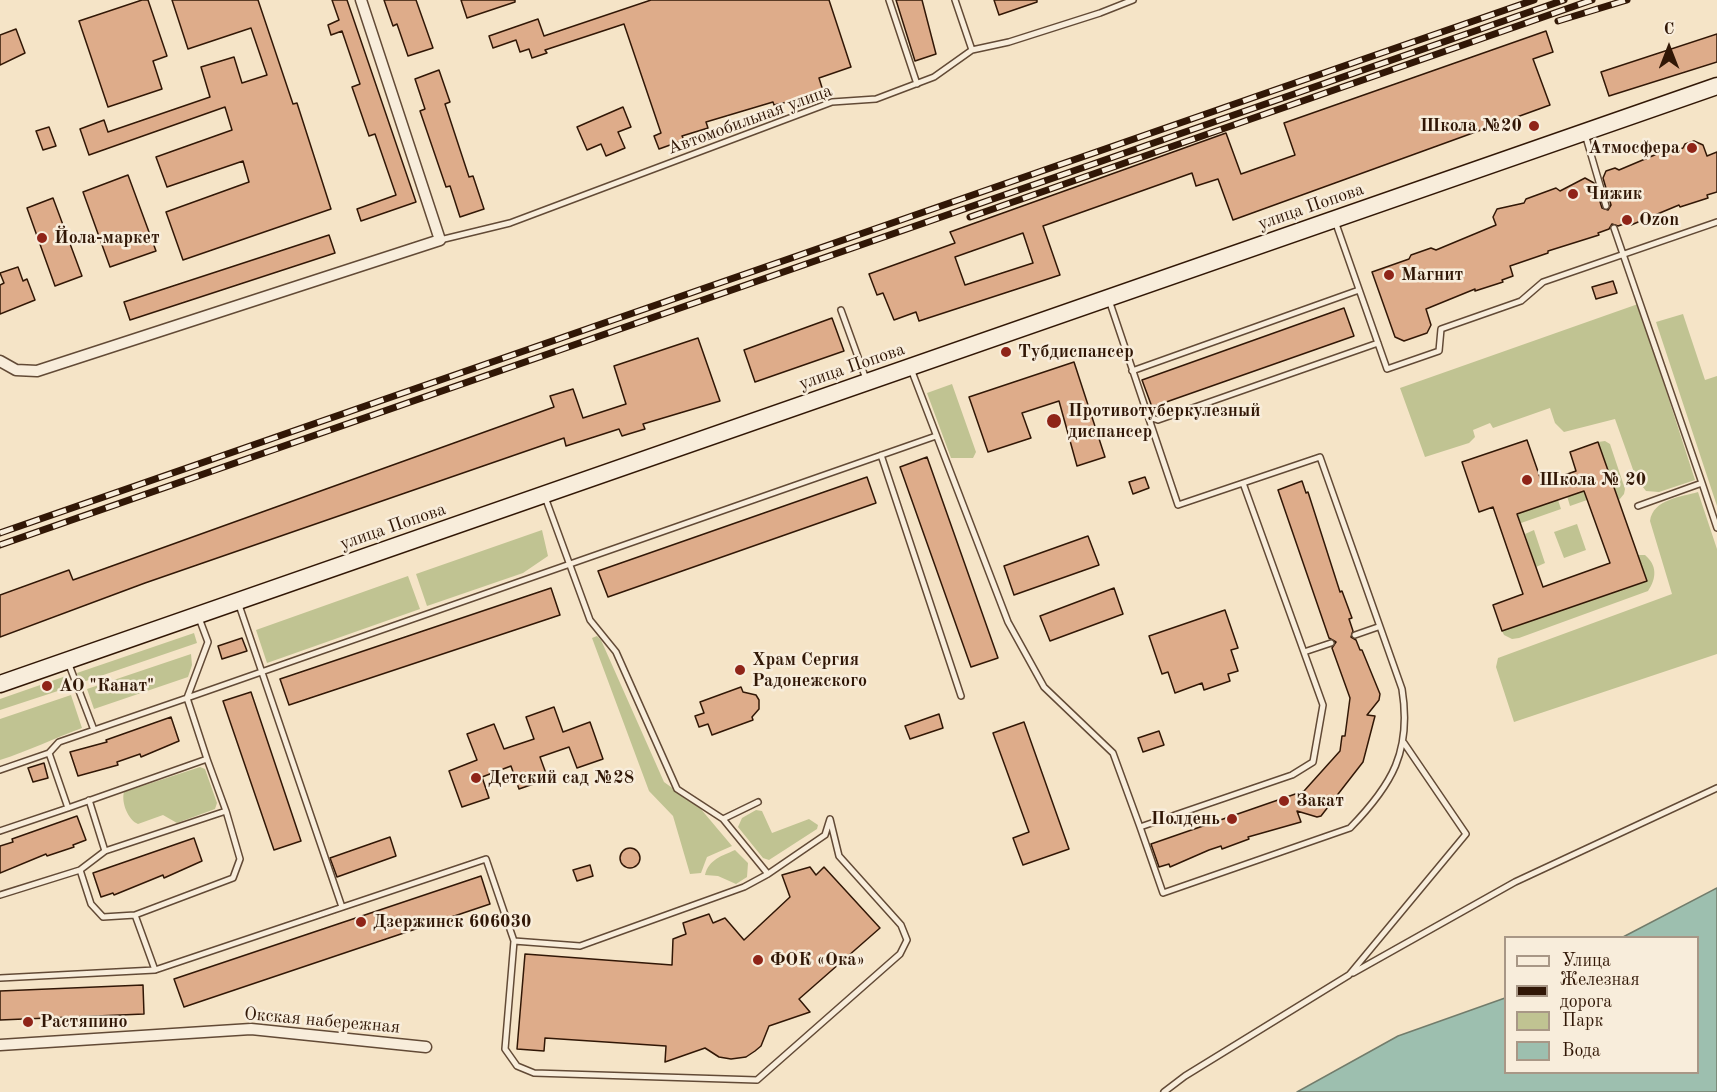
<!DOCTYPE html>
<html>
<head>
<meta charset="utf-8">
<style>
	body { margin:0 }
	#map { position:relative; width:1717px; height:1092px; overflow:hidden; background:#f5e4c7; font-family:"Old Standard TT",serif }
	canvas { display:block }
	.legend { position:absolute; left:1504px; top:936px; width:195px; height:138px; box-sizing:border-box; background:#f8eddb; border:2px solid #a89786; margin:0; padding:8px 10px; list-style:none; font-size:18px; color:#311706 }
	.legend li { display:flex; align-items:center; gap:12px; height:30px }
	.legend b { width:30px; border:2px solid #a89786 }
	.north { position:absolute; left:1639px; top:18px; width:60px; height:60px; -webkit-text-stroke:4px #f8eddb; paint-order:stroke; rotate:0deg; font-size:16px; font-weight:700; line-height:24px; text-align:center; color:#311706 }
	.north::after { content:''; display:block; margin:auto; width:21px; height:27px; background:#311706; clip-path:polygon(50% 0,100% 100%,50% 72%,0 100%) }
</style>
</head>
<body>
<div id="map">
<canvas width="1717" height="1092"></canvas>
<ul class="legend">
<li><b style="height:8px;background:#f8eddb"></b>Улица</li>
<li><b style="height:8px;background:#311706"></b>Железная дорога</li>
<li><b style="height:16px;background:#c0c392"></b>Парк</li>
<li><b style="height:16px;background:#9dbfaf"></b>Вода</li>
</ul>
<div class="north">С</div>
</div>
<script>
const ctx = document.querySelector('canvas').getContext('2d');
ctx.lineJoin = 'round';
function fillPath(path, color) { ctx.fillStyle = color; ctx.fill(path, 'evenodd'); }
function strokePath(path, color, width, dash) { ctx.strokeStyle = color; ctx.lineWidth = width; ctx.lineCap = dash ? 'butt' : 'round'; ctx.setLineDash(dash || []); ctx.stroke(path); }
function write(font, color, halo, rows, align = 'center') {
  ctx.font = font + ' "Old Standard TT",serif'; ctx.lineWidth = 5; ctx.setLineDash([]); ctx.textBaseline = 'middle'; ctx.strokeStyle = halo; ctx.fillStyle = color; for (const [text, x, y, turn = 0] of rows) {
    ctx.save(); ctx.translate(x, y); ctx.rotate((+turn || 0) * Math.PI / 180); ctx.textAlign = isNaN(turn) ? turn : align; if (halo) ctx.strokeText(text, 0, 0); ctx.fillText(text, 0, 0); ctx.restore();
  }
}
const green = new Path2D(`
	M 1638,304 L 1695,480 L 1659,492 L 1646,491 L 1636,478 L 1615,419 L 1564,432 L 1555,423 L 1550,408 L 1493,428 L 1490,423 L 1473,430 L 1475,437 L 1469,443 L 1425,457 L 1400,388 Z
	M 1683,314 L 1705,380 L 1717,376 L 1717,506 L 1656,322 Z
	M 952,384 L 976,452 L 973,458 L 951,458 L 927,393 Z
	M 1605,441 L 1610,444 L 1625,489 L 1624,494 L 1619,500 L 1598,442 Z
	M 1584,491 L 1587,500 L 1570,506 L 1567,496 Z
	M 1698,492 L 1717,549 L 1717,654 L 1514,722 L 1496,667 L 1498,658 L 1672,594 L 1650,521 C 1653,499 1681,497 1698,492 Z
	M 1558,500 L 1561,509 L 1521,523 L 1517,514 Z
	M 1577,524 L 1586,550 L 1564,558 L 1554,532 Z
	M 542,530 L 548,556 L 523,573 L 427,606 L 416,574 Z
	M 1534,530 L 1545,563 L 1536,567 L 1525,534 Z
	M 1638,555 L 1645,555 C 1657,565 1657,578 1648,591 L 1519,638 L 1512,639 L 1504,635 L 1502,631 L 1646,581 Z
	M 408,576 L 420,609 L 267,663 L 256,630 Z
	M 194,633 L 197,643 L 80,683 L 77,673 Z
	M 597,636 L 601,640 L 664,782 L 700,808 L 732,846 L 707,857 L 701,873 L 690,874 L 673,816 L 649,791 L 592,638 Z
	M 191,654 L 192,665 L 188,677 L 94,709 L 87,689 Z
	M 66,676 L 70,687 L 0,710 L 0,699 Z
	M 71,695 L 82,728 C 54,738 29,751 0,760 L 0,719 Z
	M 200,767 L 205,769 L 217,803 L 215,809 L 177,823 L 163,815 L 138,824 C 128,820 121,802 124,792 Z
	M 756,810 L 762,811 L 772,833 L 809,819 L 818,825 L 817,829 L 769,860 L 763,858 L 738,827 L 742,818 Z
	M 735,850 L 748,863 L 747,877 L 736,884 L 718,876 L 705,875 C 709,859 722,856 735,850 Z`);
const water = new Path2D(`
	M 1717,888 L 1717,1092 L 1297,1092 L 1398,1036 L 1505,998 L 1506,1072 L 1698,1072 L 1698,938 L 1623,937 Z`);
const building = new Path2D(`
	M 142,0 L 148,0 L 167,56 L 153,61 L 162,89 L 108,107 L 79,21 Z
	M 172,0 L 258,0 L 293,104 L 297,103 L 331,209 L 183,260 L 166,212 L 249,182 L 243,161 L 167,187 L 156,157 L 232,130 L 225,107 L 89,155 L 80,129 L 104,120 L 108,132 L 210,97 L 201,67 L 234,57 L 242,83 L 267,75 L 251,28 L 188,49 Z
	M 332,0 L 347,0 L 416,202 L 361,221 L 357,209 L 396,195 L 375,134 L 369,136 L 352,87 L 360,84 L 342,31 L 331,35 L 328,25 L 339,20 Z
	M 384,0 L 416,0 L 433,48 L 408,56 L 397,24 L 393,26 Z
	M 461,0 L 515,0 L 515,2 L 467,18 Z
	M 651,0 L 829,0 L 851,67 L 819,78 L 824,94 L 774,105 L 773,102 L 706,122 L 708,128 L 682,136 L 684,140 L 659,149 L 654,136 L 661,133 L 624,24 L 545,50 L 547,53 L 532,58 L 529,49 L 520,52 L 516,40 L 493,48 L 489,36 L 538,19 L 544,36 Z
	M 896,0 L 922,0 L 936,54 L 915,61 Z
	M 994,0 L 1037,0 L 1037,2 L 999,15 Z
	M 16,29 L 25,53 L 0,65 L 0,35 Z
	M 1546,31 L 1553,52 L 1533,59 L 1550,105 L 1233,220 L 1218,179 L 1196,186 L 1192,173 L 1043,226 L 1060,275 L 919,321 L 916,312 L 894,320 L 883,293 L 877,295 L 869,274 L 955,243 L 950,232 L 1226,133 L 1241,174 L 1295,155 L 1284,123 ZM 1023,233 L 1033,263 L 965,285 L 955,257 Z
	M 1717,34 L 1717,62 L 1609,96 L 1601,72 Z
	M 439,70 L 450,102 L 445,104 L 469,177 L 473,176 L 484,209 L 460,217 L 450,186 L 446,187 L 420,111 L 425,109 L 415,79 Z
	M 623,107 L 631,127 L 618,132 L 625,148 L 606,156 L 601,144 L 587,150 L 577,127 Z
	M 49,127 L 56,146 L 43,150 L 36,131 Z
	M 1694,141 L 1703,145 L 1707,156 L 1717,152 L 1717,192 L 1707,195 L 1708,198 L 1680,207 L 1679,205 L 1631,225 L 1630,222 L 1618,226 L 1612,224 L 1609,229 L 1598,233 L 1599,235 L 1548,251 L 1548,253 L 1510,266 L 1513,276 L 1502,280 L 1503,282 L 1475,291 L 1475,289 L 1426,309 L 1431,325 L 1427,333 L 1404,341 L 1395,337 L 1372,272 L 1409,259 L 1411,255 L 1431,248 L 1436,250 L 1496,225 L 1493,217 L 1497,209 L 1524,203 L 1526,199 L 1556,188 L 1560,191 L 1585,178 L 1594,183 L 1602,208 L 1608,210 L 1611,205 L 1603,178 L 1606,171 L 1615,168 L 1619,170 L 1664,151 L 1669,153 L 1683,148 L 1685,144 Z
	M 128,175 L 156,251 L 110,267 L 83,192 Z
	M 53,198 L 82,276 L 55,286 L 27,208 Z
	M 329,235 L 335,253 L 130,320 L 124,302 Z
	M 18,267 L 23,281 L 27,279 L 35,300 L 0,314 L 0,285 L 4,283 L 0,273 Z
	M 1613,281 L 1617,293 L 1596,299 L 1592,287 Z
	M 1344,308 L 1354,336 L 1152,407 L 1142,380 Z
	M 832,318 L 844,351 L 755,382 L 744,350 Z
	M 698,338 L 720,401 L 643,424 L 645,429 L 622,436 L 619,429 L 566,446 L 564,438 L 145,583 L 0,637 L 0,595 L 69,570 L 73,580 L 429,452 L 554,407 L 550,396 L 573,389 L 583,418 L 626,404 L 614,366 Z
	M 1074,362 L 1105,457 L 1077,466 L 1059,401 L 1022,413 L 1031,438 L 988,452 L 969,397 Z
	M 1527,440 L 1542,483 L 1576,471 L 1570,452 L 1598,442 L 1647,581 L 1502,631 L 1493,605 L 1523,594 L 1493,507 L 1479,512 L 1462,462 ZM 1584,491 L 1610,563 L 1543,587 L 1517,514 Z
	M 927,457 L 998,658 L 971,667 L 900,467 Z
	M 867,477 L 876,503 L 608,597 L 598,571 Z
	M 1145,477 L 1149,488 L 1133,494 L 1129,482 Z
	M 1302,481 L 1306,493 L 1308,492 L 1340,592 L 1342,591 L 1352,618 L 1349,619 L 1353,631 L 1351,637 L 1356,640 L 1360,650 L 1362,650 L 1380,694 L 1379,700 L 1367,715 L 1375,716 L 1363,762 L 1321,816 L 1317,817 L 1297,811 L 1301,822 L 1248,837 L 1249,839 L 1222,849 L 1221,846 L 1209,850 L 1170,867 L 1169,864 L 1159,867 L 1151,844 L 1304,791 L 1340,751 L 1342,736 L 1345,736 L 1350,698 L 1332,648 L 1336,642 L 1329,638 L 1278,490 Z
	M 1088,536 L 1099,565 L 1014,595 L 1004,566 Z
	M 551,588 L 560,615 L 289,705 L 280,679 Z
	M 1114,588 L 1123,614 L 1050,641 L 1040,616 Z
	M 1225,610 L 1238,648 L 1231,650 L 1238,671 L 1228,674 L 1230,681 L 1204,690 L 1202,683 L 1175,693 L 1168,672 L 1162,674 L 1149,636 Z
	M 242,638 L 247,651 L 222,659 L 218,646 Z
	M 741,687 L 743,692 L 756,695 L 759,700 L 759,709 L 752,717 L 753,720 L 712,735 L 708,724 L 699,727 L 695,716 L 704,713 L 700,702 Z
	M 251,692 L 301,841 L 274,850 L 223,701 Z
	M 554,707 L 563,732 L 590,722 L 603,759 L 577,768 L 569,747 L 540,757 L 548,779 L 519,789 L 511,766 L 482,777 L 489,798 L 462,807 L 449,771 L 477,760 L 467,734 L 494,724 L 504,749 L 534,739 L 526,717 Z
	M 939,714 L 943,728 L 910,739 L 905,726 Z
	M 171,717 L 179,741 L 141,757 L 140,754 L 117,762 L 118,765 L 78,776 L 70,752 L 107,742 L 106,740 Z
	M 1024,722 L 1069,849 L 1023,865 L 1013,838 L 1029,832 L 993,733 Z
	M 1159,731 L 1164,745 L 1143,752 L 1138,738 Z
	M 44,763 L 48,778 L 33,782 L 28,768 Z
	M 77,816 L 86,840 L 73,845 L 74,847 L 47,856 L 46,854 L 0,873 L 0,846 L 13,842 L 12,839 Z
	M 390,837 L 396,856 L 337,877 L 330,858 Z
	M 194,838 L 202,861 L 164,878 L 163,875 L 114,895 L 113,893 L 101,897 L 93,873 Z
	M620 858a10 10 0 1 1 20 0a10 10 0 1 1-20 0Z
	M 590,865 L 593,876 L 577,881 L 573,870 Z
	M 810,867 L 816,875 L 824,867 L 880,928 L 799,999 L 810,1012 L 769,1026 L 761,1046 L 755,1051 L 746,1057 L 731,1059 L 719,1057 L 705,1048 L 665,1062 L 666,1046 L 545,1038 L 544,1051 L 517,1049 L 525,954 L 672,965 L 673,939 L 686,934 L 683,923 L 709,914 L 713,923 L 725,918 L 744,940 L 790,897 L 782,875 Z
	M 481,876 L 490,904 L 184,1007 L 174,979 Z
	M 143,985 L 144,1014 L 0,1020 L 0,991 Z`);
const lane = new Path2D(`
	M 889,0 L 917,84
	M 955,0 L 972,50
	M 1585,134 L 1606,206
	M 1335,221 L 1387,369 L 1439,351 L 1441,329 L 1521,301 L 1543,282 L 1717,222
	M 1614,228 L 1702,483
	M 440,240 L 510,223 L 832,102 L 876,99 L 934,77 L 972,50 L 1009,42 L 1100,13 L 1133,0
	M 1109,300 L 1178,505 L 1320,457 L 1402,689 C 1412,751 1392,785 1350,828 L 1163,893 L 1140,827 L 1292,775 L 1313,762 L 1323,705 L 1243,483
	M 841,310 L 866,379
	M 911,369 L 1008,622 L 1044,687 L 1113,753 L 1140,827
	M 1132,371 L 1359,290
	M 1149,417 L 1158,420 L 1378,343
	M 881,455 L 961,696
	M 545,497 L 590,620 L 616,652 L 677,789 L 723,819 L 758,802
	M 1638,506 L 1702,483 L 1717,528
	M 239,605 L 342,907
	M 1355,635 L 1378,627
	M 1304,652 L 1331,643
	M 94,730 L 187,698 L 208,642 L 199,618
	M 207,759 L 187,698 L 936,436
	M 0,770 L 49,753 L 59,742 L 94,730 L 68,662
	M 89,800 L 105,851
	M 68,808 L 207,759 L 226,811
	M 723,819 L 768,874 L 825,835 L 830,819 L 839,856 L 901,925 L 907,940 L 900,954 L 757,1080 L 534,1073 L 517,1066 L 505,1049 L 514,941 L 580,946 L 744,887 L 768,874
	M 0,831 L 68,808 L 49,753
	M 0,895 L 80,870 L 105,851 L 226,811 L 240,859 L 233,878 L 135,915 L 103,917 L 91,904 L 80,870
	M 155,970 L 486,859 L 514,941
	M 1353,973 L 1515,882 L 1717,788
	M 0,978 L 155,970 L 135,915
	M 1164,1092 L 1185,1076 L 1349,975 L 1466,834 L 1404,743`);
const street = new Path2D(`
	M 0,361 L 16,370 L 37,371 L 440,240 L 361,0
	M 0,1045 L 251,1029 L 426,1047`);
const secondary = new Path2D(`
	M 0,684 L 1717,86`);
const rail = new Path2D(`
	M 1558,21 L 1627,0
	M 970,217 L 1592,0
	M 0,533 L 1534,0
	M 0,545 L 1564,0`);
const markers = [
	[1534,126,6,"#8f2418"],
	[1692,148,6,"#8f2418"],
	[1573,194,6,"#8f2418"],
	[1627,220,6,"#8f2418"],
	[42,238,6,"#8f2418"],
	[1389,275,6,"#8f2418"],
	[1006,352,6,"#8f2418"],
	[1054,421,8,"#8f2418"],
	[1527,480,6,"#8f2418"],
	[740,670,6,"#8f2418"],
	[47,686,6,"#8f2418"],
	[476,778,6,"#8f2418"],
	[1284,801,6,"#8f2418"],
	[1232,819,6,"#8f2418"],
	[361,922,6,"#8f2418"],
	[758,960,6,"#8f2418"],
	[28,1022,6,"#8f2418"]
];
const streetNames = [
	["Автомобильная улица",750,120,-20],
	["улица Попова",1311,207,-19],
	["улица Попова",852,367,-19],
	["улица Попова",393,527,-19],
	["Окская набережная",322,1021,5]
];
const poiNames = [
	["Школа №20",1522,126,"right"],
	["Атмосфера",1680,148,"right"],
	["Чижик",1585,194],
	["Ozon",1639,220],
	["Йола-маркет",54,238],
	["Магнит",1401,275],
	["Тубдиспансер",1018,352],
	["Противотуберкулезный",1068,411],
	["диспансер",1068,432],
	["Школа № 20",1539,480],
	["Храм Сергия",752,660],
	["Радонежского",752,681],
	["АО \"Канат\"",59,686],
	["Детский сад №28",488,778],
	["Закат",1296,801],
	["Полдень",1220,819,"right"],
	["Дзержинск 606030",373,922],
	["ФОК «Ока»",770,960],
	["Растяпино",40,1022]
];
fillPath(green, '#c0c392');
fillPath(water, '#9dbfaf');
strokePath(water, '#727c6b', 1.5);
fillPath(building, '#deac8a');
strokePath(building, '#311706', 1.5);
strokePath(lane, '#624a36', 8);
strokePath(street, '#624a36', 13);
strokePath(secondary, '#311706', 19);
strokePath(lane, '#f8eddb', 5);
strokePath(street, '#f8eddb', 10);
strokePath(secondary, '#f8eddb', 16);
strokePath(rail, '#311706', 7);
strokePath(rail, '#f8eddb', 4.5, [14]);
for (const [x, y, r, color] of markers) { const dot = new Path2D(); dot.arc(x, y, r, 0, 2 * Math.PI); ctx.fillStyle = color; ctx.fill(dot); strokePath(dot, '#f8eddb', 2); }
write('18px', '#311706', '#f8eddb', streetNames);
write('bold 18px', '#311706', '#f8eddb', poiNames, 'left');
</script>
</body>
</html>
